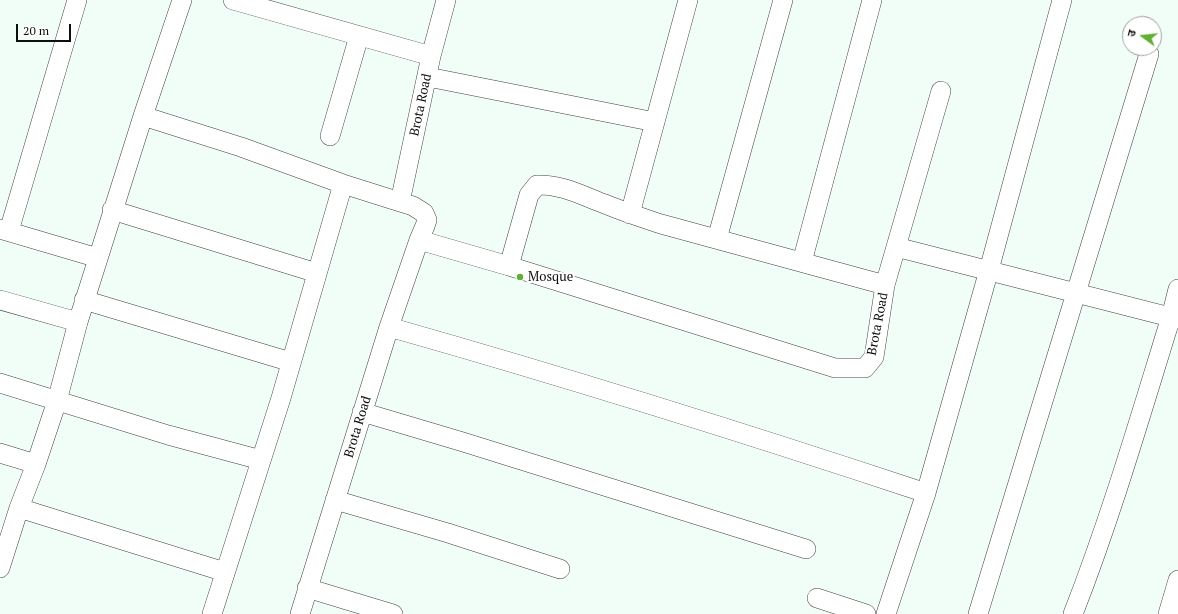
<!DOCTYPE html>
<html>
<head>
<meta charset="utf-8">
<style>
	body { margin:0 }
	#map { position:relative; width:1178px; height:614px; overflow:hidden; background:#f1fef7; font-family:"PT Serif","Noto Sans Devanagari",serif }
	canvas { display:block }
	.north { position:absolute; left:1122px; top:16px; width:40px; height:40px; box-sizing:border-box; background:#fff; border:1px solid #9f9f9f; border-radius:50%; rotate:285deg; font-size:11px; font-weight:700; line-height:16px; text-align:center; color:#0e0e0e }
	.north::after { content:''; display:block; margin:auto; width:14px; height:18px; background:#60b133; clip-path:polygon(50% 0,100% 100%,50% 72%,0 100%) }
	.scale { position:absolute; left:16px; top:24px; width:55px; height:18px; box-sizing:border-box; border:2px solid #0e0e0e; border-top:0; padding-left:5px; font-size:12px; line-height:14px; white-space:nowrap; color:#0e0e0e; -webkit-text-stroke:3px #fff; paint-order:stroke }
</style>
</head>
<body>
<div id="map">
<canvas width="1178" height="614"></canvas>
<div class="north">उ</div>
<div class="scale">20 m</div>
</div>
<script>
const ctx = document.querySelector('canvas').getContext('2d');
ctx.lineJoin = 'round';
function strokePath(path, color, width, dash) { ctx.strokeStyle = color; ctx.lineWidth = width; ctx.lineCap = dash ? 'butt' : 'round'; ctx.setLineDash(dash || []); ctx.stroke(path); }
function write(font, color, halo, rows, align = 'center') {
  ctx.font = font + ' "PT Serif",serif'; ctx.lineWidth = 4; ctx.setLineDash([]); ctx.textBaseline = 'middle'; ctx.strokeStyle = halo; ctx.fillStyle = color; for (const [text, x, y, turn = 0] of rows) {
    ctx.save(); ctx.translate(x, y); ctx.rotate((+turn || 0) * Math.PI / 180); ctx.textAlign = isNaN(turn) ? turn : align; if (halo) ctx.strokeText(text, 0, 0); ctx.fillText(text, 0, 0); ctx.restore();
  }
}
const street = new Path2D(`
	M 233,0 L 431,56
	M 428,77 L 655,122
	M 143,116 L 182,0
	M 330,136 L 359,36
	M 112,210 L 317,273
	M 630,214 L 688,0
	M 0,229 L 98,258
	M 9,231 L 77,0
	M 717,239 L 783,0
	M 419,240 L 509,266 L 529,195 L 537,185 C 561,184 583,196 605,204 C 624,212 643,218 661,224 L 885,285 L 874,357 L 865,368 L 835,368 L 509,266
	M 896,247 L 941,91
	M 802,262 L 872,0
	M 885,285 L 896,247 L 1178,319
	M 0,300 L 78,322
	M 84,300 L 291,362
	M 389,327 C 569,378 748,434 926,493
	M 0,383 L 168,435 L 261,460
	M 362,412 L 463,442 L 806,549
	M 0,453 L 36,464
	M 335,500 L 448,533 L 560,569
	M 19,508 L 225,572
	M 0,568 L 19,508 L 36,464 L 57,401 L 78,322 L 143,116 L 241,147 L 343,184 L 400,202
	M 307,588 L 393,614
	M 817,598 L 866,614
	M 212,614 L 281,398 L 343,184
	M 300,614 L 389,327 L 419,240 L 425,226 L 427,220 L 424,213 L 413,206 L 400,202 L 431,56 L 446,0
	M 886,614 L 926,493 L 989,270 L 1062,0
	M 978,614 L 1149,54
	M 1073,614 C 1111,517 1140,417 1171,317 L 1178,289
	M 1168,614 L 1178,580`);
const markers = [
	[520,277,4,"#60b133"]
];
const streetNames = [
	["Brota Road",421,105,-78],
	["Brota Road",878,324,-79],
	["Brota Road",358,427,-73]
];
const poiNames = [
	["Mosque",528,277]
];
strokePath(street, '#414141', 20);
strokePath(street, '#fff', 19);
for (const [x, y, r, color] of markers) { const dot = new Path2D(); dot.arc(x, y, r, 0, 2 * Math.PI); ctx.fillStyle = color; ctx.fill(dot); strokePath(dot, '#fff', 1.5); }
write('13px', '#0e0e0e', '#fff', streetNames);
write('13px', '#0e0e0e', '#fff', poiNames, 'left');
</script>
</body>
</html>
